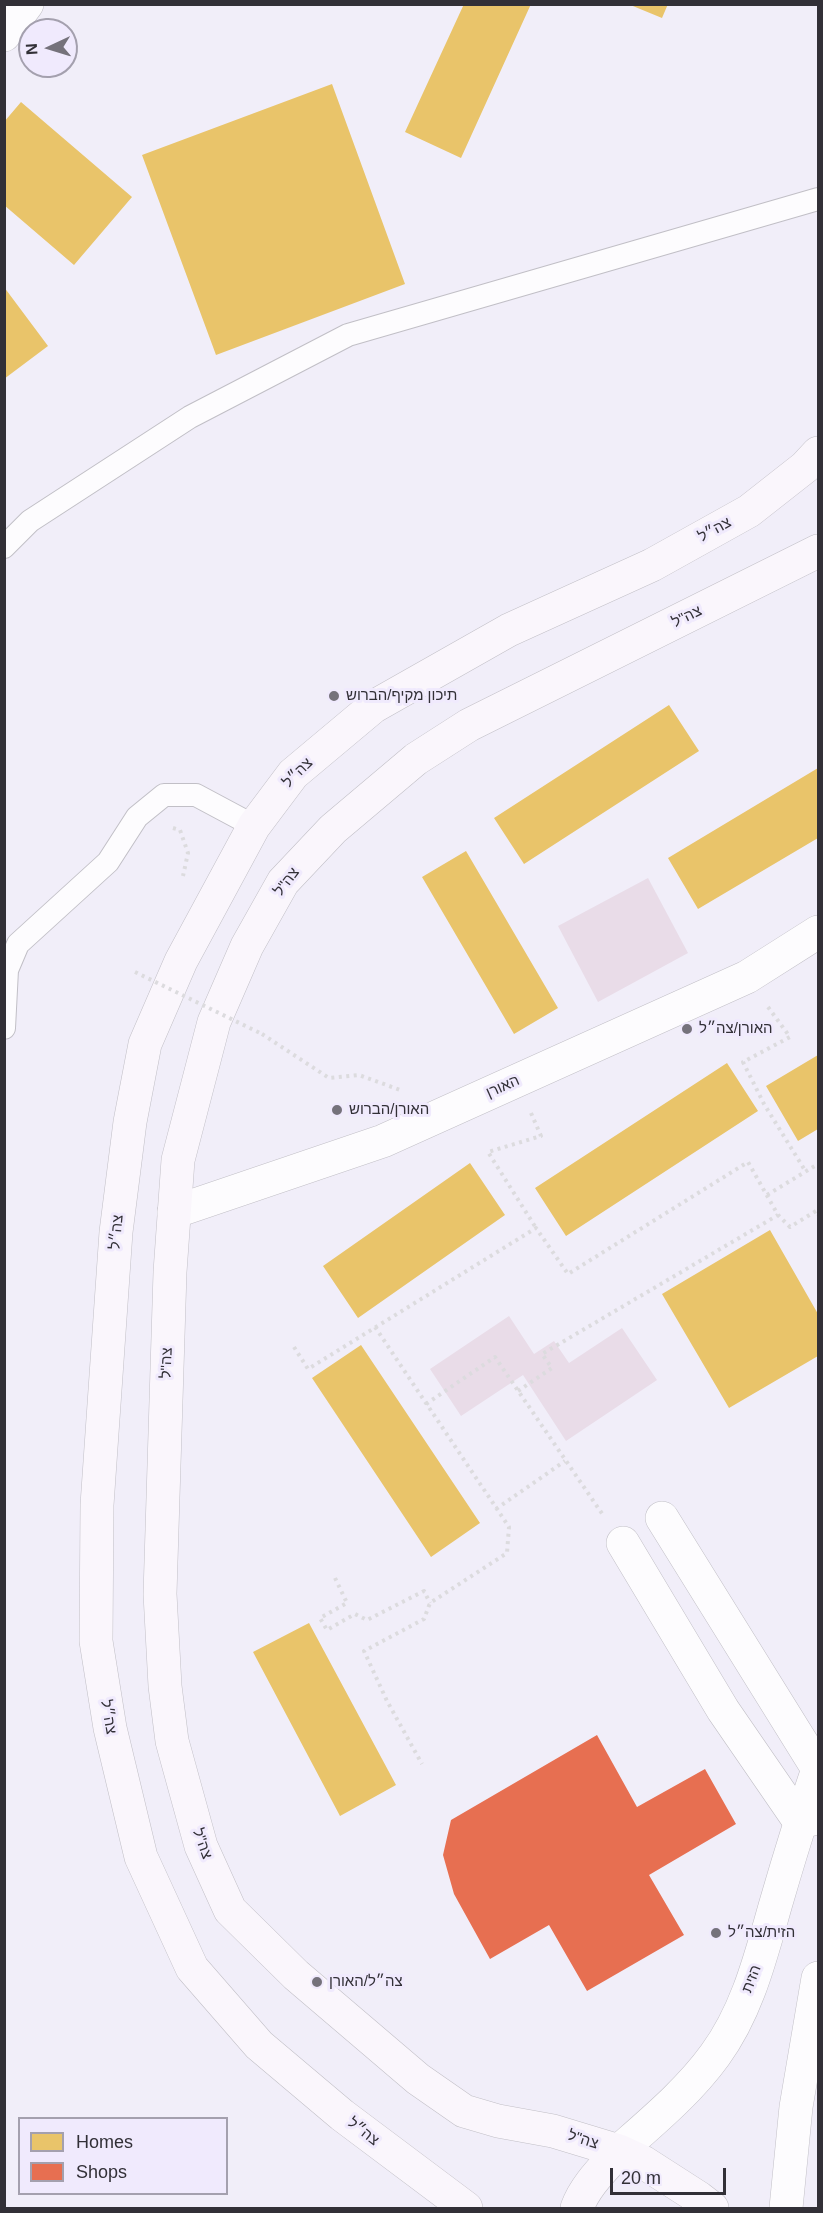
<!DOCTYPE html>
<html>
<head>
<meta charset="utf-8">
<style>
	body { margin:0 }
	#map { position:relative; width:823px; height:2213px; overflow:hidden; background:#f1eef9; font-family:Helvetica,sans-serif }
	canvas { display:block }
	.frame { position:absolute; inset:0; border:6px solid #323037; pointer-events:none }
	.legend { position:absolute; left:18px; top:2117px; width:210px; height:78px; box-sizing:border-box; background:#f0eafd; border:2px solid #a4a0ae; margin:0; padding:8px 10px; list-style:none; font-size:18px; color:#323037 }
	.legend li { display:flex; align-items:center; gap:12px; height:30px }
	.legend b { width:30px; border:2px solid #a4a0ae }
	.north { position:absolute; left:18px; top:18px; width:60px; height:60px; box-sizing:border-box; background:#f0eafd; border:2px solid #a4a0ae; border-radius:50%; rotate:266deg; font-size:16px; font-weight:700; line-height:24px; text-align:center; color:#323037 }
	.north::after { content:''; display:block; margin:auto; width:21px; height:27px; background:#75727b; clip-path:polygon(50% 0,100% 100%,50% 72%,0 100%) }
	.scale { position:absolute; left:610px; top:2168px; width:116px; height:27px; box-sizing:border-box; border:3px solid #323037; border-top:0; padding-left:8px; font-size:18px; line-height:21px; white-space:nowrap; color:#323037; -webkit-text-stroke:4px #f0eafd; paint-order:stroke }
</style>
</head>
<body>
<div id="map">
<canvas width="823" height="2213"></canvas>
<div class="frame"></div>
<ul class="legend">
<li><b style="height:16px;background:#e9c46a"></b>Homes</li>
<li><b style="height:16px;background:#e76f51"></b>Shops</li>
</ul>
<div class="north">N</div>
<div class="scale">20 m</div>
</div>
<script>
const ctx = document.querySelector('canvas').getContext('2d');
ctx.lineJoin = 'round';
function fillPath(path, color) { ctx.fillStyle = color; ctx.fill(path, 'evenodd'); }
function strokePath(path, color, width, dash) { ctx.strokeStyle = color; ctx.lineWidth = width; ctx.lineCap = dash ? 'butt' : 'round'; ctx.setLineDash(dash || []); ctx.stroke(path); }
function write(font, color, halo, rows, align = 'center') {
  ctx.font = font + ' Helvetica,Heebo,sans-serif'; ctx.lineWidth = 6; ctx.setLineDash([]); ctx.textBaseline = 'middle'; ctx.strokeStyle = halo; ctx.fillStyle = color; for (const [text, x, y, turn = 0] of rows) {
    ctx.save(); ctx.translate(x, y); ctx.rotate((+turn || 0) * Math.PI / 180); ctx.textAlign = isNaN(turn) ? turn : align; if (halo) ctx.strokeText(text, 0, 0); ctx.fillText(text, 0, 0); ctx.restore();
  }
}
const green = new Path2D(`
	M 648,878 L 688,953 L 598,1002 L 558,926 Z
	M 509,1316 L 534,1354 L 554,1341 L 569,1363 L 622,1328 L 657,1380 L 566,1441 L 523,1375 L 461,1416 L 430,1369 Z`);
const homes = new Path2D(`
	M 464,4 L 531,4 L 461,158 L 405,132 Z
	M 628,4 L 668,4 L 662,18 Z
	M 332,84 L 405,284 L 216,355 L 142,155 Z
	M 21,102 L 132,197 L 74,265 L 4,205 L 4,122 Z
	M 4,287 L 48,346 L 4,379 Z
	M 669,705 L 699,751 L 524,864 L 494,818 Z
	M 818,768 L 818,838 L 698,909 L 668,858 Z
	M 466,851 L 558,1008 L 514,1034 L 422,877 Z
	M 818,1055 L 818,1129 L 798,1141 L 766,1086 Z
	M 727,1063 L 758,1111 L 566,1236 L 535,1188 Z
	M 470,1163 L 505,1215 L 358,1318 L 323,1266 Z
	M 770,1230 L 818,1314 L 818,1356 L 729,1408 L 662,1294 Z
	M 361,1345 L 480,1523 L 431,1557 L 312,1378 Z
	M 309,1623 L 396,1785 L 340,1816 L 253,1652 Z`);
const shops = new Path2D(`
	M 597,1735 L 637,1807 L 705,1769 L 736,1824 L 649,1875 L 684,1935 L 587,1991 L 549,1925 L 490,1959 L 454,1894 L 443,1855 L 451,1820 Z`);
const path = new Path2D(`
	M 173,828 L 180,830 L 188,853 L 183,876
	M 768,1007 L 790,1037 L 743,1062 L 764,1104 L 806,1172
	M 262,1034 L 329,1078 L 359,1075 L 403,1091
	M 531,1113 L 541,1136 L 488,1152 L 536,1228
	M 767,1195 L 818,1164
	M 375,1327 L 509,1527 L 507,1553 L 430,1603 L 424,1619 L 364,1651 L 387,1701 L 422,1764
	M 294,1347 L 308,1369 L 536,1228 L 568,1274 L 748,1162 L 778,1215 L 790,1227 L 816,1211 L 818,1215
	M 518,1391 L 552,1368 L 542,1354 L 778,1215
	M 426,1404 L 495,1357 L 603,1515
	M 496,1509 L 565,1461
	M 335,1578 L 347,1603 L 320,1618 L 327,1630 L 355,1614 L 367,1620 L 424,1591 L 430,1603`);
const service = new Path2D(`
	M 4,547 L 30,521 L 190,417 L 348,335 L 818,199
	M 4,1028 L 7,970 L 18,944 L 108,862 L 137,817 L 164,795 L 196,795 L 254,826`);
const minor = new Path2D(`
	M 4,35 L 27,4
	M 174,1212 L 383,1141 L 747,977 L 818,932
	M 662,1518 L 818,1769
	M 623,1543 L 723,1710 L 800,1822 L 818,1818`);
const tertiary = new Path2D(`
	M 619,2151 C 653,2121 689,2091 715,2055 C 748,2010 761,1955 776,1903 C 789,1858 803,1813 818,1769
	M 786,2208 L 796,2107 L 818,1978`);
const secondary = new Path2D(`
	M 466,2208 L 342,2115 L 259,2045 L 192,1968 L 141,1857 L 110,1728 L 96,1641 L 97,1505 L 116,1232 L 130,1122 L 145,1044 L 181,961 L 254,826 L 293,774 L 373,707 L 509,630 L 652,565 L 749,511 L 805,467 L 818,453
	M 577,2208 C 585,2186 603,2169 619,2151
	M 712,2208 L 699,2198 L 643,2162 L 619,2151 L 553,2131 L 498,2121 L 464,2111 L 418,2079 L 296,1975 L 230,1910 L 201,1846 L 172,1741 L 165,1686 L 160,1594 L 170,1272 L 178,1160 L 214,1022 L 247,946 L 283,882 L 333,829 L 416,759 L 469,725 L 818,551`);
const pathBridge = new Path2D(`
	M 135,972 L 262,1034`);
const markers = [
	[334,696,6,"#75727b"],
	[687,1029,6,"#75727b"],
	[337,1110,6,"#75727b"],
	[716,1933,6,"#75727b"],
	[317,1982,6,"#75727b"]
];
const streetNames = [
	["צה״ל",715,530,-29],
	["צה\"ל",687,617,-26],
	["צה״ל",298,773,-45],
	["צה\"ל",287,882,-53],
	["האורן",503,1087,-24],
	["צה״ל",117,1232,-85],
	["צה\"ל",167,1363,-88],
	["צה״ל",108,1717,80],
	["צה\"ל",202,1844,70],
	["הזית",752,1979,-69],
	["צה״ל",363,2132,38],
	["צה\"ל",583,2140,18]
];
const poiNames = [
	["תיכון מקיף/הברוש",346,696],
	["האורן/צה״ל",699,1029],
	["האורן/הברוש",349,1110],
	["הזית/צה״ל",728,1933],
	["צה״ל/האורן",329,1982]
];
fillPath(green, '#e9dce8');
fillPath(homes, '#e9c46a');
fillPath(shops, '#e76f51');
strokePath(service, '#c1bfc6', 24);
strokePath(minor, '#c1bfc6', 34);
strokePath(tertiary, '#c1bfc6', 34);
strokePath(secondary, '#c1bfc6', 34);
strokePath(path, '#dcdbde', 4, [3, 4.5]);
strokePath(service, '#fdfcfe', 22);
strokePath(minor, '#fdfcfe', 33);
strokePath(tertiary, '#fdfcfe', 33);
strokePath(secondary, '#faf6fc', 33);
strokePath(pathBridge, '#dcdbde', 4, [3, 4.5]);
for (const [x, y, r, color] of markers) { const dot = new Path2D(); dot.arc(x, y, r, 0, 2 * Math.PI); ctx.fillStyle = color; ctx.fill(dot); strokePath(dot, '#f0eafd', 2); }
write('15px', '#323037', '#f0eafd', streetNames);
write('15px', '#323037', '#f0eafd', poiNames, 'left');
</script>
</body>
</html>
